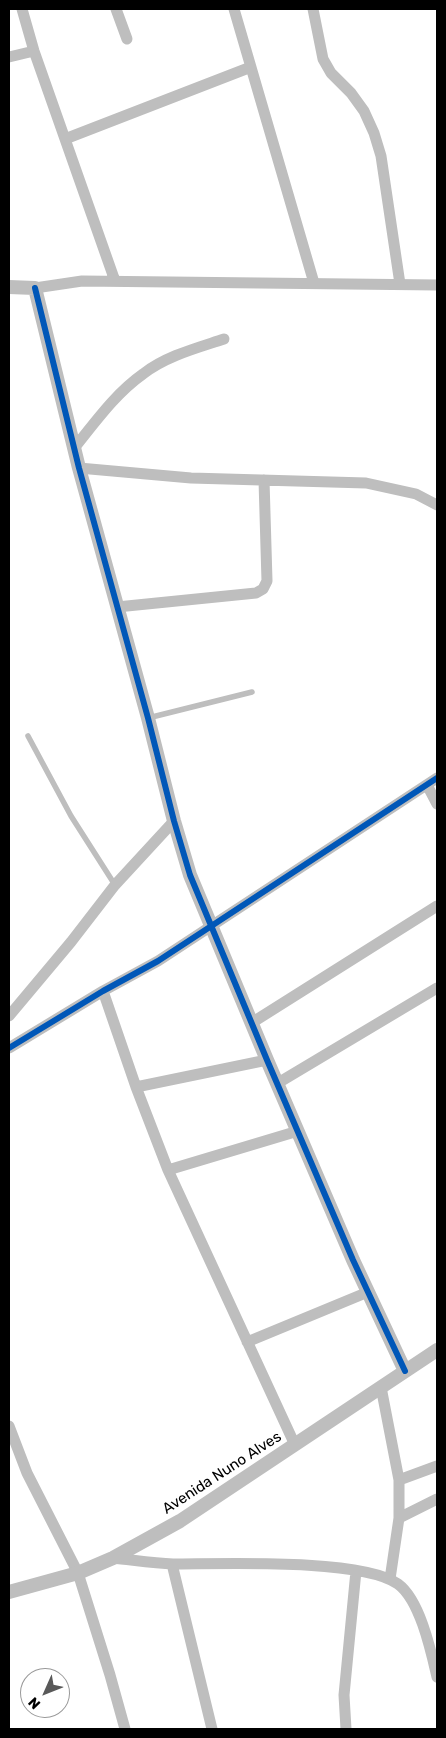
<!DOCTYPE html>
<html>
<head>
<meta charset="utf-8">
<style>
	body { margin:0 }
	#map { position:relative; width:446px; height:1738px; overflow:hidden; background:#fff; font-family:Rubik,sans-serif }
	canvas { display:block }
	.frame { position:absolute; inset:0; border:10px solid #000; pointer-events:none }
	.north { position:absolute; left:20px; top:1668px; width:50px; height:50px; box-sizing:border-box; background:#fff; border:1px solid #999; border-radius:50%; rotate:226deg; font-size:14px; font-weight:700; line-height:20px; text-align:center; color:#000 }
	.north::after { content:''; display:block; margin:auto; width:18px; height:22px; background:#595959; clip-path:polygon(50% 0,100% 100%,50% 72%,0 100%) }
</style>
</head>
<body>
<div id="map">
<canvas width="446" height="1738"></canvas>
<div class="frame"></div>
<div class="north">N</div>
</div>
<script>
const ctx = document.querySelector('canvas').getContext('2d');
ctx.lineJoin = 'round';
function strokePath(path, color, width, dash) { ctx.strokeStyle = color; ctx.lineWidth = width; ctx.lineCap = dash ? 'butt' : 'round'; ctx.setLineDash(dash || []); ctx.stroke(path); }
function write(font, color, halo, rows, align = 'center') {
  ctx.font = font + ' Rubik,sans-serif'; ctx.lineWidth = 5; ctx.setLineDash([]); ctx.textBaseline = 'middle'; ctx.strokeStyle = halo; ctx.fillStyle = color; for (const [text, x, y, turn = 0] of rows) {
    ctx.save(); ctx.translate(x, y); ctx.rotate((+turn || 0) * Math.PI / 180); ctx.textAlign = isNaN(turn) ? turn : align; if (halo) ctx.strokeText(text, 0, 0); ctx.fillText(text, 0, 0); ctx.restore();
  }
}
const service = new Path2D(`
	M 148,718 L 252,692
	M 28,736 L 71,816 L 115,885`);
const minor = new Path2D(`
	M 22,9 L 34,51 L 115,281
	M 116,9 L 127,39
	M 234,9 L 314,283
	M 313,9 L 323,59 L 331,73 L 351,93 L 364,111 L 374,133 L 381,156 L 400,284
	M 9,57 L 34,51
	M 65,139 L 251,67
	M 35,288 L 82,281 L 437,285
	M 75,447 C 96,421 116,393 143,374 C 166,356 197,348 224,339
	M 79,468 L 191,478 L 366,483 L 416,494 L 437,505
	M 117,607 L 256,593 L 263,589 L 267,581 L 264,480
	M 427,785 L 437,804
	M 103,991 L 136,1087 L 168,1170 L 295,1445
	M 9,1016 L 71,942 L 115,885 L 174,821
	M 253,1022 L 437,906
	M 9,1048 L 103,991 L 158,961 L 437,778
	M 278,1083 L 437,988
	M 136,1087 L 267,1060
	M 168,1170 L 298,1131
	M 247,1342 L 368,1292
	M 381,1387 L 399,1480 L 399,1518 L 390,1579
	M 9,1426 L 27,1473 L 78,1573 L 110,1675 L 125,1729
	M 399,1480 L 437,1466
	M 399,1518 L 437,1499
	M 113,1558 C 133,1560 153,1563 173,1564 C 221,1564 362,1558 398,1584 C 420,1600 431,1651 437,1677
	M 172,1564 L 212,1729
	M 346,1729 L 344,1695 L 356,1571`);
const tertiary = new Path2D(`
	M 9,287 L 35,288 L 79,468 L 148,718 L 174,821 L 190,875 L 267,1060 L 353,1260 L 405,1371
	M 9,1592 L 78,1573 L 113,1558 L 180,1521 L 437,1350`);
const cycleway = new Path2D(`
	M 35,288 L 79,468 L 148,718 L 174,821 L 190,875 L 267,1060 L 353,1260 L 405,1371
	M 9,1048 L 103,991 L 158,961 L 437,778`);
const streetNames = [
	["Avenida Nuno Alves",222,1473,-33]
];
strokePath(service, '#bebebe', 5.5);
strokePath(minor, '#bebebe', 11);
strokePath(tertiary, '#bebebe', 14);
strokePath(cycleway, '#0057b8', 6);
write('15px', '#000', '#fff', streetNames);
</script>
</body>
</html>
